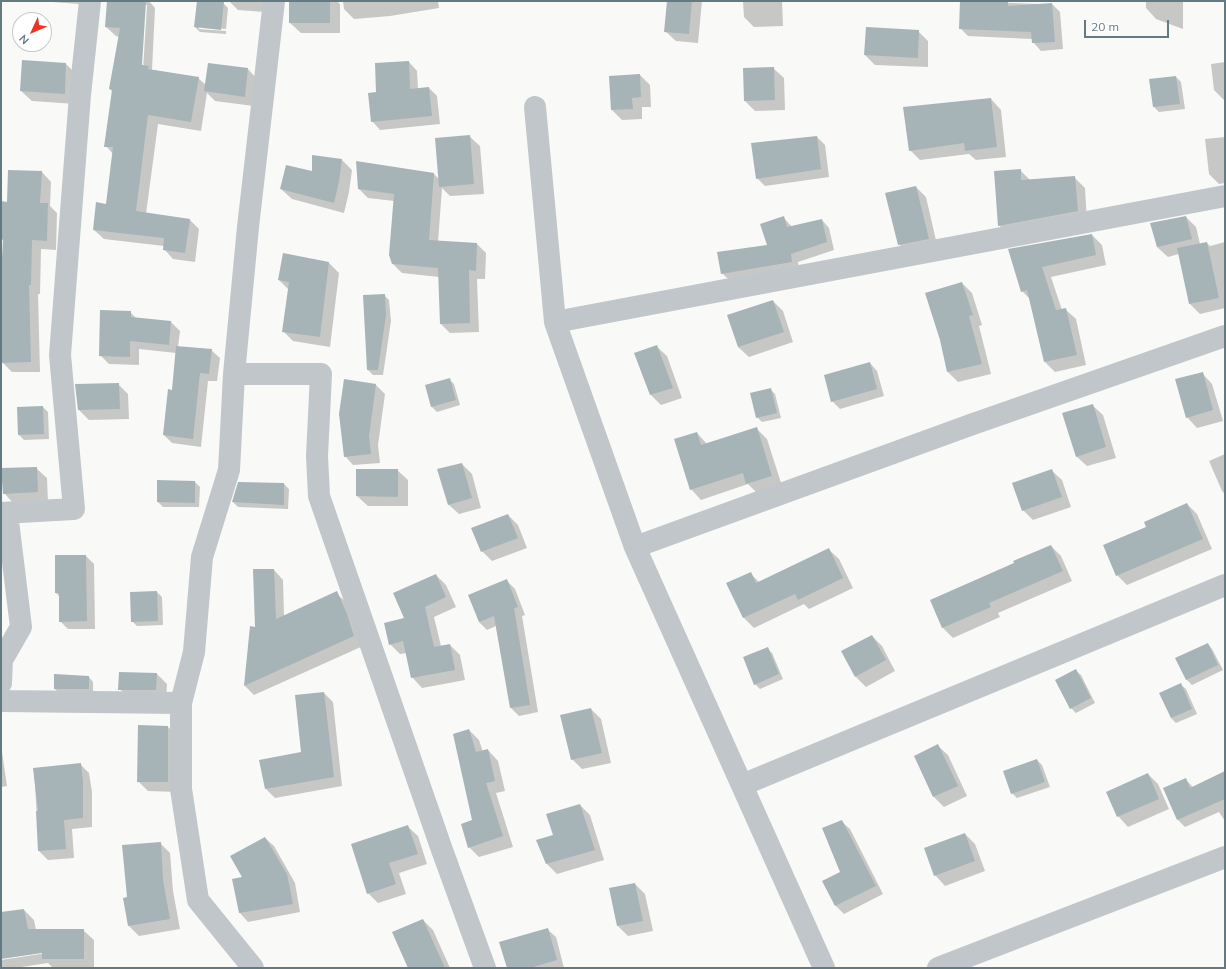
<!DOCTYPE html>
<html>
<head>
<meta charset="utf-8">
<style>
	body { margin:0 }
	#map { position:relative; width:1226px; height:969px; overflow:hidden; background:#f9f9f7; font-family:Mulish,sans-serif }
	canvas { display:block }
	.frame { position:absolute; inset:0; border:2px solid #637a83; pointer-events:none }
	.north { position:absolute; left:12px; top:12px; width:40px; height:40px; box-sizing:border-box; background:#fff; border:1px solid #c1cacd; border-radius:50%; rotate:226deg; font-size:11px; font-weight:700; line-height:16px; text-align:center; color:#637a83 }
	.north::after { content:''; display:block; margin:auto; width:14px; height:18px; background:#ea3426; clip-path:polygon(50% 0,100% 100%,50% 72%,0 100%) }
	.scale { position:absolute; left:1084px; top:20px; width:85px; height:18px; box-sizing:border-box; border:2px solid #637a83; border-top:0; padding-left:5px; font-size:12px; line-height:14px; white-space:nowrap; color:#637a83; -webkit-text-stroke:3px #fff; paint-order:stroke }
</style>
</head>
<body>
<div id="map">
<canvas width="1226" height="969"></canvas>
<div class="frame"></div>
<div class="north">N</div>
<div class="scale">20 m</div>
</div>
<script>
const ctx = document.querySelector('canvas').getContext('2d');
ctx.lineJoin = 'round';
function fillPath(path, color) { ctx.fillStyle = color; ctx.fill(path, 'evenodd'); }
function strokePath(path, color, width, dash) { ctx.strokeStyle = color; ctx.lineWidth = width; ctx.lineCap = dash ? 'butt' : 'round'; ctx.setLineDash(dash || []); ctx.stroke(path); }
const shadow = new Path2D(`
	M 39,1 L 79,1 L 79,4 Z
	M 108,1 L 149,1 L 155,8 L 152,70 L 198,78 L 206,85 L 248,69 L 258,80 L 254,106 L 215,101 L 207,93 L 201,131 L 158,124 L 146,214 L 190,220 L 199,229 L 195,262 L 173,259 L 164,249 L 164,246 L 104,239 L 94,230 L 107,205 L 113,154 L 106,146 L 113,92 L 110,89 L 119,37 L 116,36 L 106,27 ZM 145,5 L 147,5 L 143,70 L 141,70 Z
	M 198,1 L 223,3 L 228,8 L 226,29 L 199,27 L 199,29 L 226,31 L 226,34 L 200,32 L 195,27 Z
	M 229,1 L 266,1 L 265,12 L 238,10 Z
	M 290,1 L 337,1 L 340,4 L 340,33 L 301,33 L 290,23 Z
	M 343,1 L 438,1 L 439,8 L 390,16 L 354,19 L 344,9 Z
	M 668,1 L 702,1 L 698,43 L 676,41 L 665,31 Z
	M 743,1 L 782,1 L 783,26 L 754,27 L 744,17 Z
	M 961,1 L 1039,4 L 1041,5 L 1052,4 L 1060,12 L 1063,49 L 1041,51 L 1033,42 L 1032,39 L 968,36 L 960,28 Z
	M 1146,1 L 1183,1 L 1183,29 L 1156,19 L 1146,8 Z
	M 918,31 L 928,41 L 928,67 L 875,65 L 865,55 Z
	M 23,61 L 66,64 L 76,74 L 75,104 L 32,101 L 21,91 Z
	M 409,62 L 417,71 L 418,89 L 429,88 L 437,96 L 440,124 L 380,130 L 372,121 L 377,93 Z
	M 1225,62 L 1225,100 L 1224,100 L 1214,90 L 1211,64 Z
	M 773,68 L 784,78 L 785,110 L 755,111 L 745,101 L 744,69 Z
	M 640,75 L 650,85 L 651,107 L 642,107 L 642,119 L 622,120 L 612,110 Z
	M 1176,77 L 1181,82 L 1185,109 L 1159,112 L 1154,107 L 1150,80 Z
	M 991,99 L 1001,110 L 1006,157 L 976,160 L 969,154 L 920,160 L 910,150 Z
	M 469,136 L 480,146 L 484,194 L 450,196 L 442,188 L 438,242 L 477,244 L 486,253 L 485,279 L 477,279 L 479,332 L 450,333 L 441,324 L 439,277 L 402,273 L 393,264 L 394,201 L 368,198 L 358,188 L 434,174 L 440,180 Z
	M 817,137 L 825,145 L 829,177 L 765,186 L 757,178 Z
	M 1225,137 L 1225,183 L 1219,184 L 1209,174 L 1205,139 Z
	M 342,160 L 352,170 L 349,192 L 344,213 L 292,199 L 281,189 L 312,173 Z
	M 1020,170 L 1031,181 L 1074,177 L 1085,188 L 1087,221 L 1010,236 L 999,225 Z
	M 42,172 L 51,182 L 50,206 L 57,213 L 56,250 L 41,249 L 40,294 L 38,294 L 40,372 L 12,372 L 2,362 L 1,298 L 4,241 L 1,239 Z
	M 916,187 L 926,197 L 938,249 L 909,255 L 899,244 Z
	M 783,217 L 792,227 L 822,220 L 829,228 L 834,250 L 798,262 L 799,269 L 729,280 L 722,273 L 768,246 Z
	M 1186,217 L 1196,227 L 1200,244 L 1207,243 L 1210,246 L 1225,242 L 1225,308 L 1200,314 L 1190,304 L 1179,254 L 1168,257 L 1157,247 L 1152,224 Z
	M 1092,235 L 1102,245 L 1106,265 L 1051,277 L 1062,310 L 1065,309 L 1076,319 L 1086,365 L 1055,372 L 1045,362 L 1030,299 L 1022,291 L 1009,250 Z
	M 329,263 L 339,273 L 330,347 L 293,341 L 283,331 L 289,290 L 279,280 Z
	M 962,283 L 972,293 L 982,325 L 979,326 L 991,374 L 958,382 L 948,372 Z
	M 384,295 L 389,300 L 391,321 L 383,375 L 373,375 L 368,370 Z
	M 773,301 L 783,311 L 793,342 L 749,357 L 738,347 Z
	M 130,312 L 137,319 L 171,322 L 180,331 L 178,347 L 211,350 L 220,358 L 217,381 L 208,381 L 201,447 L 172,443 L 164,435 L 173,391 L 176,353 L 139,349 L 139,365 L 109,364 L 100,355 Z
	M 656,346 L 667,356 L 682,398 L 661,405 L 651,395 L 635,353 Z
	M 870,363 L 877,371 L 884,396 L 840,409 L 832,401 Z
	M 1202,373 L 1212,384 L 1223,421 L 1197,428 L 1187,417 Z
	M 449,379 L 454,384 L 460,405 L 437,412 L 432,407 L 426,385 Z
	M 345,381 L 376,385 L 385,394 L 378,445 L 380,463 L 353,465 L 345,456 Z
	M 118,384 L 128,394 L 129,419 L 89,420 L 78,409 Z
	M 771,390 L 775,394 L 781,418 L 762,422 L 757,417 Z
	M 1092,405 L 1103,415 L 1116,458 L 1087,466 L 1076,456 Z
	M 43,407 L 48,412 L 49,439 L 24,440 L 19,435 Z
	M 757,429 L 767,439 L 782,486 L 757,493 L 748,484 L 701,500 L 691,489 L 697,433 L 707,444 Z
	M 1225,454 L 1225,494 L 1222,491 L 1209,461 Z
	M 462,464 L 472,474 L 481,508 L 459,514 L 448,504 Z
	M 36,468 L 47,478 L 48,502 L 14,504 L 4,493 Z
	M 397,470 L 408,480 L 408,506 L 368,506 L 357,496 Z
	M 1051,470 L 1062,480 L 1071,507 L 1033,520 L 1023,510 Z
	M 195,482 L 200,487 L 199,507 L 163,507 L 158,502 Z
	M 284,484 L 289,489 L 288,509 L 238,507 L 233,502 Z
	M 1187,504 L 1197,514 L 1212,549 L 1127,585 L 1117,575 L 1147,527 Z
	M 508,515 L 518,525 L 527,548 L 492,561 L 482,551 Z
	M 1051,546 L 1061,556 L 1072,581 L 998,613 L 1000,617 L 953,638 L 943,628 L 931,600 L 1015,564 Z
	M 828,549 L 839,559 L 853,588 L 809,609 L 804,604 L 754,628 L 744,618 L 728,584 L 750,573 L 760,583 Z
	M 56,556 L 86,556 L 94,564 L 95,629 L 68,629 L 60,621 L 60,597 L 56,593 Z
	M 274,570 L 283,580 L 284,616 L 336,593 L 346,602 L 363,646 L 254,695 L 245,686 L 256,628 Z
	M 436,575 L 446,585 L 456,607 L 434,617 L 441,646 L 450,645 L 460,655 L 465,680 L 422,688 L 412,677 L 407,653 L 400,654 L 390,644 Z
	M 507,581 L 515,589 L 525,615 L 522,616 L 538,712 L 519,716 L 511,708 L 496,626 L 487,630 L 479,622 Z
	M 157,592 L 162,597 L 163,625 L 137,626 L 132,621 Z
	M 872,636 L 882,646 L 895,671 L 866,687 L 856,677 Z
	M 1208,644 L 1212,649 L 1223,670 L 1192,685 L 1187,680 L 1177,658 Z
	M 767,648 L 772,653 L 783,679 L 760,689 L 755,684 Z
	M 1076,671 L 1081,675 L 1095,703 L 1076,713 L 1071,708 Z
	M 157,674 L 167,684 L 166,700 L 130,700 L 120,689 Z
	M 89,677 L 93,682 L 93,694 L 60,694 L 55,689 Z
	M 1181,685 L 1186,689 L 1197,714 L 1176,723 L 1171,718 L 1161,693 Z
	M 324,693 L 333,702 L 342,786 L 275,798 L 266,789 L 302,753 Z
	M 591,709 L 601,719 L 611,763 L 582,769 L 572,759 Z
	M 139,726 L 168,727 L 178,737 L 178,792 L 148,791 L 138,781 Z
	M 469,730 L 479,740 L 483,752 L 488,750 L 498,761 L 505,791 L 496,793 L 513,847 L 479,857 L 469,847 L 474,821 Z
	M 1,745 L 7,786 L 1,787 Z
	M 937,745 L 948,755 L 967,796 L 944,807 L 934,797 Z
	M 1037,760 L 1042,765 L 1050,787 L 1017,798 L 1012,793 Z
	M 80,764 L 89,773 L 92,792 L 92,827 L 72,829 L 74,858 L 48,860 L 39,851 L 34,769 Z
	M 1225,772 L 1225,821 L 1219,812 L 1185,827 L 1178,820 L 1186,780 L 1194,788 Z
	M 1148,774 L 1158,784 L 1169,809 L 1128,827 L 1118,816 L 1107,792 Z
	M 580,805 L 590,815 L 604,860 L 557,874 L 547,864 L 538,840 L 554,836 Z
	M 841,821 L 850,829 L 883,894 L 844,914 L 836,906 L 824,882 L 841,873 Z
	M 407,826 L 418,836 L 427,864 L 399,873 L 406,894 L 378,903 L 368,893 Z
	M 965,834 L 975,844 L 985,871 L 945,886 L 935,875 Z
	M 265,838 L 274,846 L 295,883 L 300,912 L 248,922 L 240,913 L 233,880 L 244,878 Z
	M 160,843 L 170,853 L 173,891 L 180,929 L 139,936 L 129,926 L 128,898 Z
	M 635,884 L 645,894 L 653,931 L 628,936 L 618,926 Z
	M 24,910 L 34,920 L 36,930 L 83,930 L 94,940 L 94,968 L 53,968 L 48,963 L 15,968 L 1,968 L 1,960 L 47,953 L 47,951 L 1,958 L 1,913 Z
	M 423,920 L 433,930 L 450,968 L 409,968 Z
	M 547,929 L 556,937 L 564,968 L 508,968 Z`);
const building = new Path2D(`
	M 107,1 L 146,1 L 142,65 L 149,66 L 148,69 L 199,77 L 191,122 L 148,115 L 136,211 L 190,219 L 185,253 L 163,250 L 164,238 L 93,230 L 96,202 L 106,204 L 113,147 L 104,147 L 112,90 L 109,89 L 120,28 L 105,27 Z
	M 197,1 L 224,1 L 221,30 L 194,27 Z
	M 289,1 L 330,1 L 330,23 L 289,23 Z
	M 667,1 L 692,1 L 689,34 L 664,32 Z
	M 960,1 L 1008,1 L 1008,6 L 1052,3 L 1055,42 L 1032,43 L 1031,32 L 959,29 Z
	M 866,27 L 919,30 L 918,58 L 864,55 Z
	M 22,60 L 66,63 L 65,94 L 20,91 Z
	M 409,61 L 410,89 L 429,87 L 432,116 L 371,122 L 368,93 L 376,92 L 375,63 Z
	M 208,63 L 248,68 L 245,97 L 204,91 Z
	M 774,67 L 775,100 L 744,101 L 743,68 Z
	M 640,74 L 641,97 L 632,98 L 633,109 L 611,110 L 609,76 Z
	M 1176,76 L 1180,104 L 1153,107 L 1149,79 Z
	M 991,98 L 997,147 L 965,151 L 964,143 L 909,151 L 903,107 Z
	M 470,135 L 474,184 L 439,187 L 435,138 Z
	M 817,136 L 821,169 L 756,179 L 751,143 Z
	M 312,155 L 342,159 L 339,182 L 334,203 L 280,189 L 286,165 L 312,171 Z
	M 356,161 L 434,173 L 429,240 L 477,243 L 476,271 L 469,270 L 470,323 L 440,324 L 438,268 L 392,264 L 389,255 L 394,194 L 358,189 Z
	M 1021,169 L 1021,180 L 1075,176 L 1078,211 L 998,226 L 994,171 Z
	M 8,170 L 42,171 L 40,203 L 48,203 L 47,241 L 32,240 L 31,285 L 29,285 L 31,362 L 1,363 L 1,277 L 3,239 L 1,239 L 1,201 L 7,202 Z
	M 916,186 L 929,239 L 898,245 L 885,193 Z
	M 784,216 L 787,227 L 822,219 L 827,242 L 791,254 L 792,262 L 721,274 L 717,252 L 767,245 L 760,224 Z
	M 1186,216 L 1192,239 L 1157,247 L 1150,223 Z
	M 1092,234 L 1096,255 L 1042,267 L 1056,310 L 1066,308 L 1077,355 L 1044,362 L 1027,290 L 1021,292 L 1008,249 Z
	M 1207,242 L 1219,298 L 1189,304 L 1177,248 Z
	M 283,253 L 329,262 L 320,337 L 282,332 L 289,282 L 278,280 Z
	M 962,282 L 973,315 L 969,316 L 982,364 L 947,372 L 940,340 L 925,293 Z
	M 385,294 L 386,315 L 378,370 L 367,370 L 363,295 Z
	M 773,300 L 784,332 L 738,347 L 727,315 Z
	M 100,310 L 131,311 L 131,317 L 171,321 L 169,345 L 130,341 L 130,357 L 99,356 Z
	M 657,345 L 673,388 L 650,395 L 634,353 Z
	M 176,346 L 212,349 L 209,374 L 200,373 L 193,439 L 163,435 L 168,389 L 172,390 Z
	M 870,362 L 877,389 L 831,402 L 824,375 Z
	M 1203,372 L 1213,410 L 1186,418 L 1175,379 Z
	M 450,378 L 456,400 L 431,407 L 425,385 Z
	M 344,379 L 376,384 L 369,436 L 371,454 L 344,457 L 339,414 Z
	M 119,383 L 120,409 L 78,410 L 75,384 Z
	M 771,388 L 777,413 L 756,418 L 750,393 Z
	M 1093,404 L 1106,447 L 1076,457 L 1062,413 Z
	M 43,406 L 44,434 L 18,435 L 17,407 Z
	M 757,427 L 772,476 L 746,484 L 743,473 L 690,490 L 674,439 L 697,432 L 701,445 Z
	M 462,463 L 472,498 L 448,505 L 437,469 Z
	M 37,467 L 38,492 L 3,494 L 1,468 Z
	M 356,469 L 398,469 L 398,497 L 356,496 Z
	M 1052,469 L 1062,497 L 1022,511 L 1012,483 Z
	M 157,480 L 195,481 L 195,503 L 157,502 Z
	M 238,482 L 284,483 L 284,505 L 232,502 Z
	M 1187,503 L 1203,539 L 1116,576 L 1103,545 L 1146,527 L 1144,522 Z
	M 508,514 L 518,538 L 481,552 L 471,528 Z
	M 1051,545 L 1063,571 L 989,603 L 991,607 L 942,628 L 930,600 L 1014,563 L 1013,561 Z
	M 829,548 L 843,578 L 798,600 L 795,594 L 743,618 L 726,583 L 751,572 L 756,583 Z
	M 55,555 L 86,555 L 87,621 L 59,622 L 59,593 L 55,593 Z
	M 253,569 L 274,569 L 276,619 L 337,591 L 347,614 L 354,636 L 244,686 L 250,626 L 255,627 Z
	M 436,574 L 446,597 L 425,607 L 434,647 L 450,644 L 455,670 L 411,678 L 403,641 L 389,645 L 384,623 L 404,618 L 393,593 Z
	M 507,579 L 518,607 L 514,608 L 530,705 L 510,708 L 494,616 L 479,622 L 468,595 Z
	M 157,591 L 158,621 L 131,622 L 130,592 Z
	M 872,635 L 886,660 L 855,677 L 841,651 Z
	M 1208,643 L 1218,665 L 1186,680 L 1175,658 Z
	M 768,647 L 779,674 L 754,685 L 743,657 Z
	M 1076,669 L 1091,698 L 1070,709 L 1055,680 Z
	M 119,672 L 157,673 L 156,690 L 118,690 Z
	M 54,674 L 89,676 L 89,689 L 54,689 Z
	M 1181,683 L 1192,709 L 1171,718 L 1159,693 Z
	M 324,692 L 334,777 L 265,789 L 259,760 L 301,752 L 295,695 Z
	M 591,708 L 602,753 L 571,760 L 560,715 Z
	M 138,725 L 168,726 L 168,782 L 137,782 Z
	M 469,729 L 476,752 L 488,749 L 495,781 L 486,783 L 503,836 L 468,848 L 461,824 L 472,820 L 453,734 Z
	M 938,744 L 958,786 L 933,797 L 914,756 Z
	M 1037,759 L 1045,782 L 1011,794 L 1003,771 Z
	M 81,763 L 83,782 L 83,818 L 64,820 L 66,849 L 38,851 L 36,811 L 38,811 L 33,768 Z
	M 1225,771 L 1225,799 L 1177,820 L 1163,788 L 1186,778 L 1190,788 Z
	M 1148,773 L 1159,799 L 1117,817 L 1106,792 Z
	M 580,804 L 595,850 L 546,864 L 536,840 L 553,835 L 546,814 Z
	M 842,820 L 876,886 L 835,906 L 822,881 L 840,872 L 822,828 Z
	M 408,825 L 418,854 L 389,863 L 396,884 L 367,894 L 351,844 Z
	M 965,833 L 975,861 L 934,876 L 924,848 Z
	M 265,837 L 287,874 L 293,904 L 239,913 L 232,879 L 242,877 L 230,856 Z
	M 161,842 L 163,880 L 170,919 L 128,926 L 123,898 L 127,897 L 122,845 Z
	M 635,883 L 643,921 L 617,926 L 609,888 Z
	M 24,909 L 28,929 L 84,929 L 84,959 L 42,959 L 42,953 L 1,959 L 1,912 Z
	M 423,919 L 445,968 L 408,968 L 392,932 Z
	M 548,928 L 557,960 L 530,968 L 507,968 L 499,942 Z`);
const minor = new Path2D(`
	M 535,107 L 555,322 L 635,547 L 824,968
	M 555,322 L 1225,196
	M 234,374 L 321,374 L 317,456 L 319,496 L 442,850 L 485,968
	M 1,513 L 74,509 L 60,355 L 80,95 L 90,1
	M 635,547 L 973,424 L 1225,336
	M 1,683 L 2,660 L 21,627 L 7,513
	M 1,701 L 181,703
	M 742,785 L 1225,585
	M 253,968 L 198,900 L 181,789 L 181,703 L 194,652 L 202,557 L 229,470 L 234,374 L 248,227 L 274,1
	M 938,968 L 1225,857`);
fillPath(shadow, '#0003');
fillPath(building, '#a6b3b7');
strokePath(minor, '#c0c6c9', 22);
</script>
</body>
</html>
